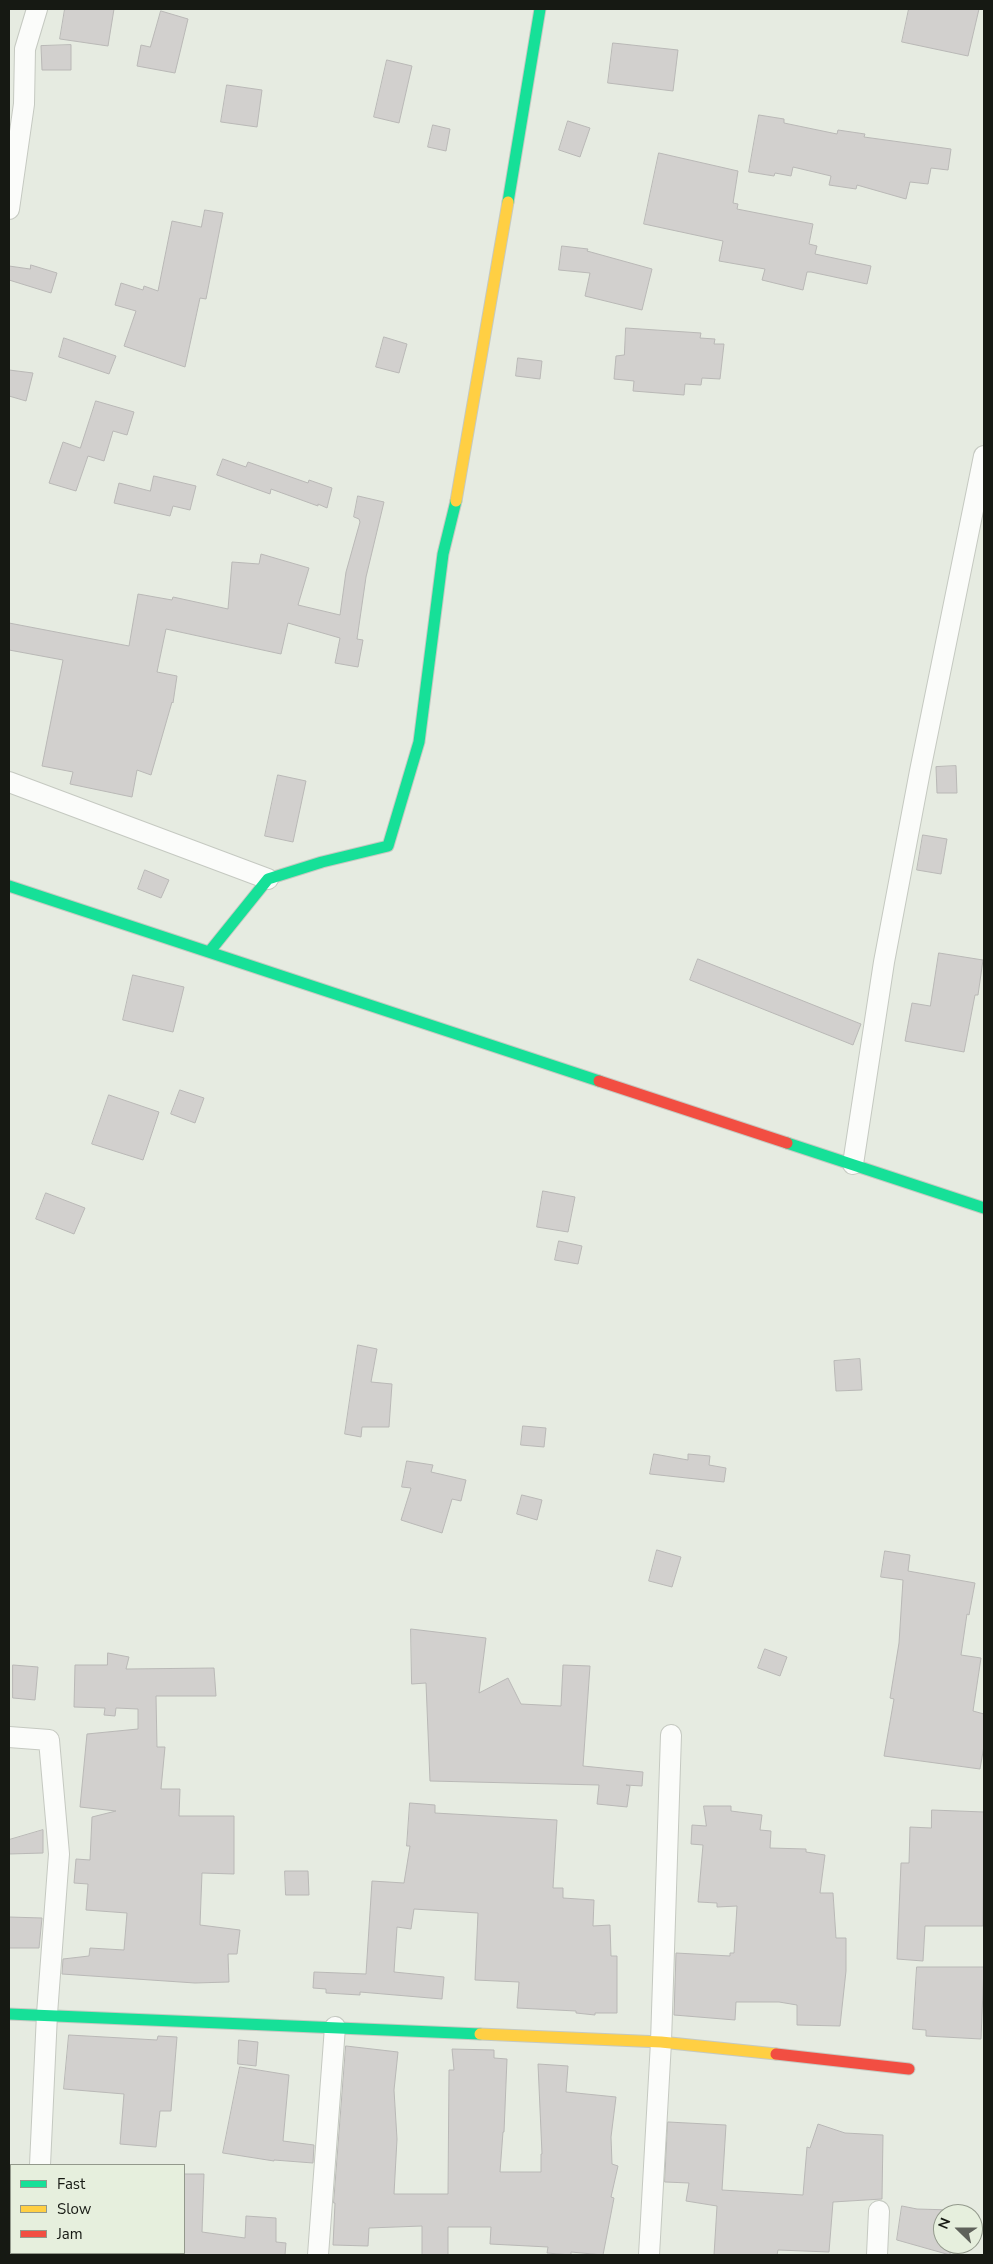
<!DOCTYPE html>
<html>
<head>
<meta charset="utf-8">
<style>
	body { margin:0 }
	#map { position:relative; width:993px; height:2264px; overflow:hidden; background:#e6ebe1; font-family:"Nunito Sans",sans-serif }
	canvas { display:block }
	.frame { position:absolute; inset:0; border:10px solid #161913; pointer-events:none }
	.legend { position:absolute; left:10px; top:2164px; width:175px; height:90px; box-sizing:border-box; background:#e6efdd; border:1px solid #93998c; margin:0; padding:6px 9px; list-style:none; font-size:15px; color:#161913 }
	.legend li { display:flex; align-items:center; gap:10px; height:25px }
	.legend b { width:25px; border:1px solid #93998c }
	.north { position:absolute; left:933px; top:2204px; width:50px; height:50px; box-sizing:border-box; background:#e6efdd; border:1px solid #93998c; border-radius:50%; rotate:292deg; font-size:14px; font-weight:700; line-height:20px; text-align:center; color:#161913 }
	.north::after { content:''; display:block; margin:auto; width:18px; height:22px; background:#5f625b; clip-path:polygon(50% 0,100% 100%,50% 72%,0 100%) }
</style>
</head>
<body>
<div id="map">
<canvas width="993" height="2264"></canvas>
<div class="frame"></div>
<ul class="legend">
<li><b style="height:6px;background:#16e098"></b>Fast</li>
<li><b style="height:6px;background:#ffcf43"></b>Slow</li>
<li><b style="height:6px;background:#f24e42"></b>Jam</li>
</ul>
<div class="north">N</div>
</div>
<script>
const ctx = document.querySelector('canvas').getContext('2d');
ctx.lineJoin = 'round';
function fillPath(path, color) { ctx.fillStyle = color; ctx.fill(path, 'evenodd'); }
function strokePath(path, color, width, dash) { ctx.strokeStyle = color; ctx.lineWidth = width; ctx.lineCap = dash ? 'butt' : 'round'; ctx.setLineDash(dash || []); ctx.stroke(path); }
const building = new Path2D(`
	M 65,9 L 114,9 L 108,46 L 60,39 Z
	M 909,9 L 979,9 L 968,56 L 902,42 Z
	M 161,11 L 188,19 L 175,73 L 137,66 L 141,45 L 150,47 Z
	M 613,43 L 678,50 L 673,91 L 608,83 Z
	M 71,45 L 71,70 L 42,70 L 41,46 Z
	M 387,60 L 412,66 L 399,123 L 374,117 Z
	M 227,85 L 262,90 L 257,127 L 221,122 Z
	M 759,115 L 784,119 L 784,123 L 837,134 L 838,130 L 865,134 L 864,137 L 951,149 L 948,170 L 931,168 L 928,184 L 910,182 L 906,199 L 857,185 L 856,189 L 829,185 L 831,176 L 793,167 L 791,176 L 775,173 L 774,176 L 749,172 Z
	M 568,121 L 590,128 L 580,157 L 559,150 Z
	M 433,125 L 450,129 L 446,151 L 428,147 Z
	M 659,153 L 738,171 L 733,203 L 738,204 L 737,209 L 813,224 L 809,244 L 817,246 L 815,254 L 871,266 L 867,284 L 811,272 L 807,272 L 803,290 L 762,280 L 765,269 L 719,261 L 723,241 L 644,224 Z
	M 205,210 L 223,213 L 206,299 L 200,298 L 185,367 L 124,346 L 136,311 L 115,305 L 121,283 L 143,290 L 144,286 L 158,291 L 172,221 L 201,227 Z
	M 562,246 L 588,249 L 587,251 L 652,269 L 642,310 L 585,296 L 590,273 L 559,270 Z
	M 31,265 L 57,273 L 51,293 L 9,280 L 9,266 L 30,269 Z
	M 626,328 L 701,333 L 700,338 L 715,339 L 714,344 L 724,344 L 720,379 L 702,378 L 701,385 L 685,384 L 684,395 L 633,391 L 634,381 L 614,379 L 616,356 L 624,355 Z
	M 384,337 L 407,344 L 399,373 L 376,367 Z
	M 64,338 L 116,356 L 109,374 L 59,357 Z
	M 518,358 L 542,361 L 540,379 L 516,376 Z
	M 9,370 L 33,373 L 26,401 L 9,396 Z
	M 96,401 L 134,412 L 127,435 L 113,431 L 104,461 L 88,456 L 76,491 L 49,483 L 63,442 L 80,448 Z
	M 223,459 L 246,467 L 248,462 L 308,483 L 309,480 L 332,488 L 327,508 L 318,504 L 318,506 L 271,489 L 270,494 L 217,475 Z
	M 154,476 L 196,486 L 190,510 L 173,506 L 170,516 L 114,503 L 119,483 L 150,491 Z
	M 358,496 L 384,502 L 366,577 L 357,639 L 363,640 L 358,667 L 335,663 L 340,638 L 288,623 L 281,654 L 166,629 L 157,672 L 177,676 L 173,703 L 172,702 L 151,775 L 137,770 L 132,797 L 70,784 L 73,772 L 42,766 L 63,660 L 9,650 L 9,623 L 129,646 L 138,594 L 172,600 L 173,597 L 228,609 L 232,562 L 259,564 L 261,554 L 309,568 L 298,605 L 340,615 L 346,572 L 360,522 L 359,519 L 354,517 Z
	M 956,766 L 957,793 L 937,793 L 936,767 Z
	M 278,775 L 306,781 L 293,842 L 265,836 Z
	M 923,835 L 947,839 L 941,874 L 917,870 Z
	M 145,870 L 169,880 L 161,898 L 138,889 Z
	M 939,953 L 983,960 L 978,995 L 975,995 L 964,1052 L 905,1041 L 912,1003 L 930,1006 Z
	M 698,959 L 861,1024 L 853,1045 L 690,980 Z
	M 133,975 L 184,987 L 173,1032 L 123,1020 Z
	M 180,1090 L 204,1098 L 195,1123 L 171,1114 Z
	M 109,1095 L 159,1112 L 143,1160 L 92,1144 Z
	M 543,1191 L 575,1197 L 568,1232 L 537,1227 Z
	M 46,1193 L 85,1208 L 74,1234 L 36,1219 Z
	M 559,1241 L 582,1246 L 578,1264 L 555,1260 Z
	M 358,1345 L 377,1349 L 371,1382 L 392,1384 L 389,1427 L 362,1427 L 361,1437 L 345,1434 Z
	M 860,1359 L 862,1390 L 836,1391 L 834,1361 Z
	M 523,1426 L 546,1428 L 544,1447 L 521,1445 Z
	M 654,1454 L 688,1460 L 688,1454 L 710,1456 L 709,1465 L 726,1468 L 724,1482 L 650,1474 Z
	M 407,1461 L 433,1465 L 431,1472 L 466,1480 L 461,1501 L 452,1499 L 442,1533 L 401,1520 L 411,1488 L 402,1487 Z
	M 522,1495 L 542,1500 L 537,1520 L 517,1514 Z
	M 657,1550 L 681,1557 L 672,1587 L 649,1581 Z
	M 885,1551 L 910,1555 L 908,1571 L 975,1583 L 969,1615 L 967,1614 L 961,1655 L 981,1658 L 973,1711 L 984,1714 L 984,1746 L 980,1769 L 884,1756 L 894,1699 L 890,1698 L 899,1643 L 903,1580 L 881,1577 Z
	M 411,1629 L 486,1638 L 479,1693 L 508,1678 L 521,1704 L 561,1706 L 563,1665 L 590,1666 L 583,1766 L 643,1772 L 642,1786 L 626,1785 L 630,1786 L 627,1807 L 597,1804 L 599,1785 L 430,1781 L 426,1683 L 412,1684 Z
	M 765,1649 L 787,1657 L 780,1676 L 758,1668 Z
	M 108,1653 L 129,1657 L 126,1669 L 214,1668 L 216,1696 L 156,1696 L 157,1747 L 165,1747 L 161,1789 L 180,1789 L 179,1816 L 234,1816 L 234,1874 L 202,1873 L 200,1925 L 240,1930 L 237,1954 L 228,1954 L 229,1982 L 195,1983 L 62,1974 L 63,1959 L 89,1956 L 90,1948 L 124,1950 L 127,1913 L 86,1910 L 88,1884 L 74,1883 L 76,1859 L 90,1860 L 92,1817 L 116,1811 L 80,1807 L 87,1734 L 138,1729 L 138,1709 L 116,1708 L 115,1716 L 104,1715 L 105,1708 L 74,1707 L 75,1665 L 107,1665 Z
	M 13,1665 L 38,1667 L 35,1700 L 13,1698 Z
	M 410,1803 L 435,1805 L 435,1813 L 557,1820 L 553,1888 L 563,1888 L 563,1898 L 594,1900 L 593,1926 L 610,1925 L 611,1956 L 617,1956 L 617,2013 L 595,2013 L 595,2015 L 576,2013 L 576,2011 L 517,2008 L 519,1982 L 475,1980 L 478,1913 L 414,1909 L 411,1929 L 397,1927 L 394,1972 L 444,1977 L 442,1999 L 360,1992 L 360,1995 L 326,1993 L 326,1989 L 313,1988 L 314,1972 L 366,1974 L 372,1881 L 404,1883 L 410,1846 L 407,1846 Z
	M 704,1806 L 731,1806 L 731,1811 L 762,1815 L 760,1830 L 771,1831 L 770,1848 L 806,1849 L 806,1852 L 825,1855 L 820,1893 L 833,1893 L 836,1938 L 846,1938 L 846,1971 L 840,2026 L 797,2025 L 797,2005 L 779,2002 L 736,2002 L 735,2020 L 674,2015 L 676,1953 L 730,1956 L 730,1953 L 734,1953 L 737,1906 L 717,1907 L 717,1903 L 698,1902 L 703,1845 L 691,1844 L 692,1825 L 706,1826 Z
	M 932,1810 L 984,1812 L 983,1926 L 925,1926 L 923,1961 L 897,1959 L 901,1863 L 909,1863 L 910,1827 L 931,1828 Z
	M 43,1830 L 43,1853 L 9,1854 L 9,1840 Z
	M 285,1871 L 308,1871 L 309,1895 L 286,1895 Z
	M 9,1917 L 42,1918 L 39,1948 L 9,1948 Z
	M 917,1967 L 984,1967 L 981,2039 L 926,2036 L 926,2030 L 913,2029 Z
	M 69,2035 L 157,2040 L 158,2036 L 177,2037 L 171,2111 L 160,2111 L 156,2147 L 120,2144 L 124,2094 L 64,2089 Z
	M 239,2040 L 258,2042 L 256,2066 L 238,2064 Z
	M 346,2046 L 398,2052 L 394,2090 L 397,2139 L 394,2194 L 448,2194 L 449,2070 L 454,2070 L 452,2049 L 494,2050 L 494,2058 L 507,2059 L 504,2132 L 503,2132 L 500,2172 L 541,2172 L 541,2154 L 542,2154 L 538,2064 L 568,2066 L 566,2092 L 616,2097 L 611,2137 L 612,2164 L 618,2166 L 611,2197 L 614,2198 L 603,2255 L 571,2252 L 571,2255 L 547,2253 L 548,2247 L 490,2244 L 491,2227 L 448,2227 L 448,2255 L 422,2255 L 422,2226 L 369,2228 L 368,2246 L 333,2245 L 335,2203 L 334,2203 Z
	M 240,2067 L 289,2075 L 283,2141 L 314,2145 L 313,2163 L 274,2160 L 274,2161 L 223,2153 Z
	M 668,2122 L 726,2125 L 722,2190 L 803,2195 L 807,2147 L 810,2148 L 818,2124 L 845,2133 L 883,2135 L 882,2199 L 833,2202 L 829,2252 L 778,2250 L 777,2255 L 714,2255 L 717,2206 L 686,2201 L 689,2183 L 665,2182 Z
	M 184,2174 L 204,2174 L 202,2232 L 245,2238 L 246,2216 L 276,2218 L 276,2242 L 286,2243 L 285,2255 L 184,2255 Z
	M 902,2206 L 917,2209 L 952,2210 L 952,2214 L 943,2214 L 943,2244 L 951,2244 L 950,2255 L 897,2240 Z`);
const street = new Path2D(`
	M 9,209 L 24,104 L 25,49 L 37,9
	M 9,782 L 268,879
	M 853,1164 L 884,962 L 920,771 L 984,456
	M 9,1737 L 49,1740 L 59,1854 L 47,2014 L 40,2165
	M 36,2255 L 36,2253
	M 318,2255 L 335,2027
	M 649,2255 L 661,2042 L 671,1735
	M 877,2255 L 879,2211`);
const fast = new Path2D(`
	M 508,202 L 540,9
	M 9,886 L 599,1081
	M 210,951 L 268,879 L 322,862 L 388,846 L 419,742 L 443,554 L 456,501
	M 787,1143 L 984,1208
	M 9,2014 L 480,2034`);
const slow = new Path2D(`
	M 456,501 L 508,202
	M 480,2034 L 661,2042 L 776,2054`);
const jam = new Path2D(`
	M 599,1081 L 787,1143
	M 776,2054 L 909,2069`);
fillPath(building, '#d2d0ce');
strokePath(building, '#b9b8b6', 1);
strokePath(street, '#c5c9c1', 22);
strokePath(fast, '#c5c9c1', 13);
strokePath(slow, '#c5c9c1', 13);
strokePath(jam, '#c5c9c1', 13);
strokePath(street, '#fbfcfa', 20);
strokePath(fast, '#16e098', 11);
strokePath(slow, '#ffcf43', 11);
strokePath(jam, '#f24e42', 11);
</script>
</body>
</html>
